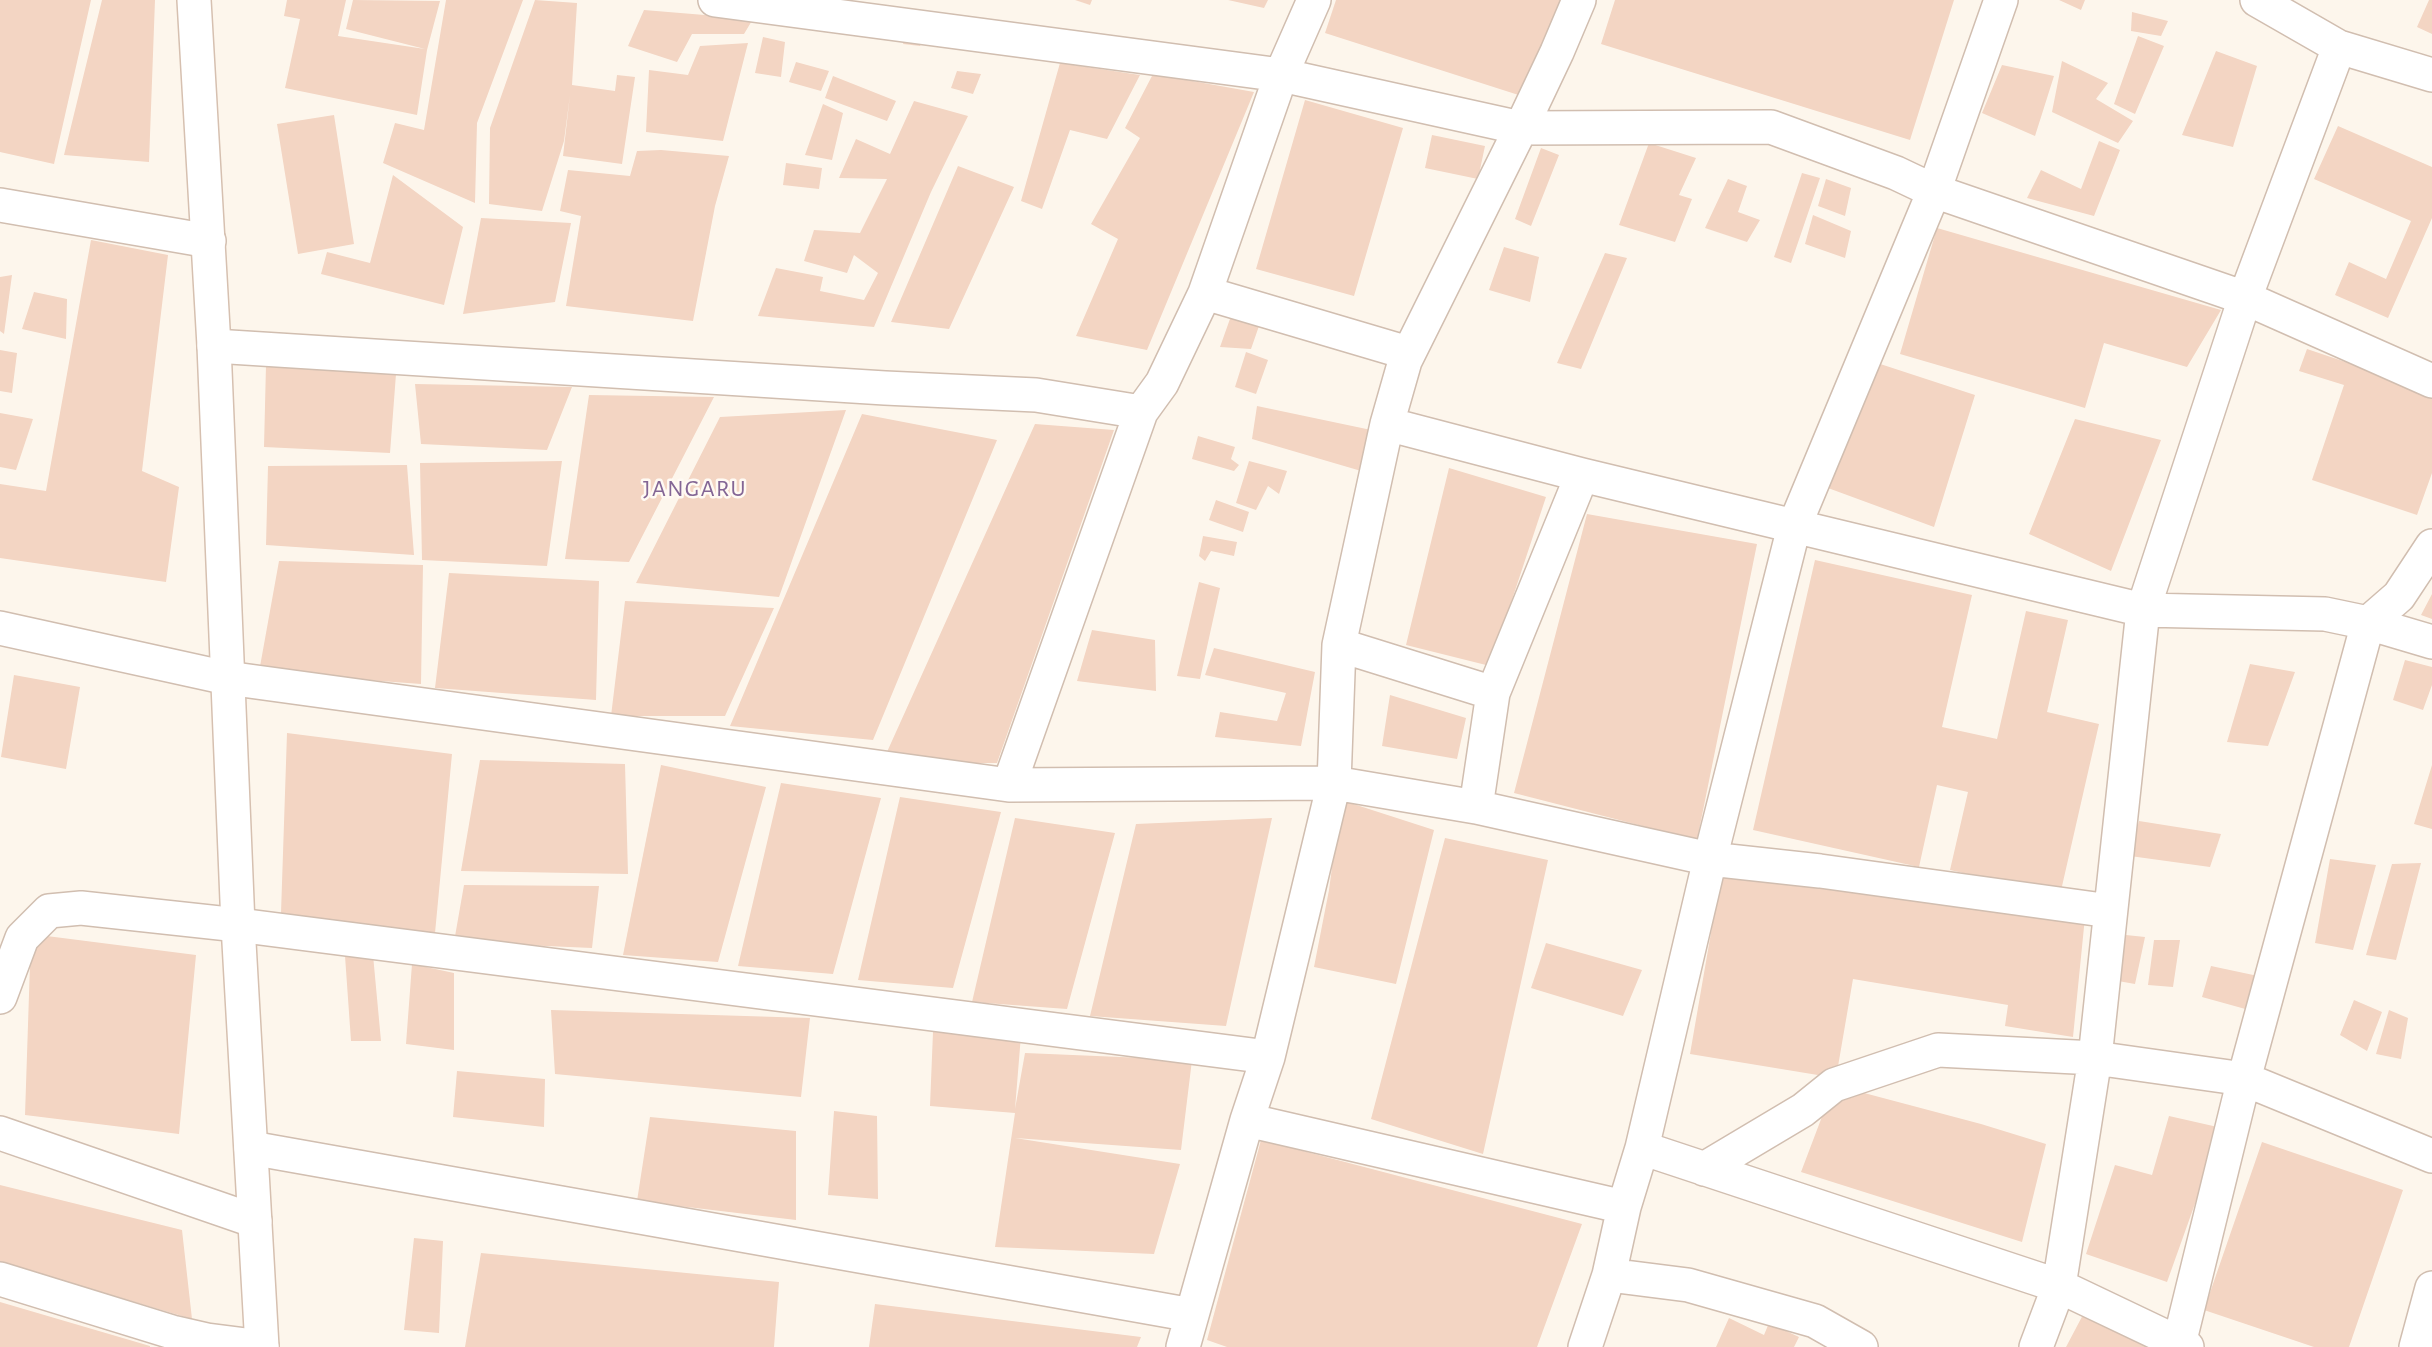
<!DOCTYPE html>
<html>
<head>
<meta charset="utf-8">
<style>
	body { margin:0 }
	canvas { display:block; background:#fdf6ec }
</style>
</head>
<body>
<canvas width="2432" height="1347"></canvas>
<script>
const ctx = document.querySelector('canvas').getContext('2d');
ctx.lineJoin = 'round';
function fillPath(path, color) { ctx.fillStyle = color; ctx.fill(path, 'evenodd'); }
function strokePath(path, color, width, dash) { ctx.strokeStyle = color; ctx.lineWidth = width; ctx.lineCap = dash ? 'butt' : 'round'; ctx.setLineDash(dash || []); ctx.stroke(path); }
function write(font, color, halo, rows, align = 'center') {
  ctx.font = font + ' "Alegreya Sans",sans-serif'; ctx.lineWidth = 5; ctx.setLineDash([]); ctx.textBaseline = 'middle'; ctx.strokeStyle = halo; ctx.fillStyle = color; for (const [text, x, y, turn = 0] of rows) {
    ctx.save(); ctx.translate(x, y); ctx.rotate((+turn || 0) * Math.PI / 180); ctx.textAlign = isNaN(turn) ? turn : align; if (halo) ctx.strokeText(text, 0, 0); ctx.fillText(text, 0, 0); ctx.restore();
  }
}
const building = new Path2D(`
	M 0,0 L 91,0 L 54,164 L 0,152 Z
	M 102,0 L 155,0 L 149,162 L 64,155 Z
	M 287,0 L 346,0 L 338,36 L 425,49 L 346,29 L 353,0 L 440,1 L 427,50 L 417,115 L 285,88 L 300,19 L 284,16 Z
	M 446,0 L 523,0 L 477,123 L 475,203 L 383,163 L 395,123 L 424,130 Z
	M 535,0 L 577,3 L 572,85 L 615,91 L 617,75 L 635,77 L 622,164 L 563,156 L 570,95 L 564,141 L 542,211 L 489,204 L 490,128 Z
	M 1075,0 L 1092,0 L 1090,5 Z
	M 1228,0 L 1268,0 L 1264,8 Z
	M 1336,0 L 1563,0 L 1531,99 L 1325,33 Z
	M 1615,0 L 1954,0 L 1910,140 L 1601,44 Z
	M 2059,0 L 2085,0 L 2081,10 Z
	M 2429,0 L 2432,0 L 2432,34 L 2417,27 Z
	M 644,10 L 753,19 L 744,34 L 692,34 L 677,62 L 628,46 Z
	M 2132,12 L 2168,21 L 2161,36 L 2131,31 Z
	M 907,31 L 926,35 L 920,46 L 903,44 Z
	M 2138,36 L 2164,46 L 2135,114 L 2114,104 Z
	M 763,37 L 785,42 L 781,77 L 755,73 Z
	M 748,43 L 723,141 L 646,132 L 649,70 L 688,75 L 700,46 Z
	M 2216,51 L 2257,66 L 2233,147 L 2182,135 Z
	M 2062,61 L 2108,83 L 2096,99 L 2133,121 L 2118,143 L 2052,112 Z
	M 796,62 L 829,71 L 821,91 L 789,82 Z
	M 1060,63 L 1140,75 L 1107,139 L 1070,130 L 1042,209 L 1021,201 Z
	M 2002,65 L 2054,76 L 2035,136 L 1982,113 Z
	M 957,71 L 981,74 L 973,94 L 951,88 Z
	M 1153,74 L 1254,92 L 1147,350 L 1076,336 L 1118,239 L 1091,224 L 1140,138 L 1125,128 Z
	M 833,76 L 896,101 L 887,121 L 825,98 Z
	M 1305,100 L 1403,128 L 1354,296 L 1256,269 Z
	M 914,101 L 968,116 L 931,192 L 874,327 L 758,316 L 776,268 L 823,277 L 820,291 L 864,300 L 878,273 L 854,255 L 847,273 L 804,261 L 814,230 L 860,233 L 887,179 L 839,178 L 856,139 L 890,154 Z
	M 823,104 L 843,113 L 832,160 L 805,155 Z
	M 334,115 L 354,244 L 298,254 L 277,124 Z
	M 2338,126 L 2432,167 L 2432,218 L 2388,318 L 2335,295 L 2349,262 L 2386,279 L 2411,221 L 2314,179 Z
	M 1432,135 L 1485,146 L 1478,179 L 1425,168 Z
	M 2099,141 L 2120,150 L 2094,216 L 2027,198 L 2041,170 L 2081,189 Z
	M 1649,143 L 1696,158 L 1679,195 L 1692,199 L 1675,242 L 1619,225 Z
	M 1541,148 L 1559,155 L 1531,226 L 1515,219 Z
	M 661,150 L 729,156 L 715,206 L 693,321 L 566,306 L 581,216 L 560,211 L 568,170 L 630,176 L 637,151 Z
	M 786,163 L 822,168 L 819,189 L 783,185 Z
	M 958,166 L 1014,187 L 949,329 L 891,322 Z
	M 1802,173 L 1820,178 L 1791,263 L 1774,257 Z
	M 393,175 L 463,227 L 444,305 L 321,274 L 327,252 L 370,263 Z
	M 1728,179 L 1747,186 L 1738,212 L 1760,220 L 1747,242 L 1705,228 Z
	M 1826,179 L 1851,188 L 1845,216 L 1818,206 Z
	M 1813,215 L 1851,231 L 1845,258 L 1805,244 Z
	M 481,218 L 571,223 L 555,302 L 463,314 Z
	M 1937,228 L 2221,310 L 2187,367 L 2104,343 L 2085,408 L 1900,354 Z
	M 91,240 L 168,255 L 142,471 L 179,487 L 166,582 L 0,558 L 0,484 L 46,491 Z
	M 1504,247 L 1539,257 L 1530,302 L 1489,290 Z
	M 1605,253 L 1627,258 L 1581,369 L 1557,363 Z
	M 12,275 L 4,334 L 0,331 L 0,277 Z
	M 34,292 L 67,299 L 66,339 L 22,329 Z
	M 1231,316 L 1259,326 L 1251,349 L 1220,347 Z
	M 2307,349 L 2432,391 L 2432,473 L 2417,515 L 2312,480 L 2344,385 L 2299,371 Z
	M 0,350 L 17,353 L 12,393 L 0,391 Z
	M 1246,352 L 1268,360 L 1256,394 L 1235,387 Z
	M 1865,359 L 1975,395 L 1934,527 L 1828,488 Z
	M 266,365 L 396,374 L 390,453 L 264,447 Z
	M 415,384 L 572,387 L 547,450 L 421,444 Z
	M 589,395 L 714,397 L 629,562 L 565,559 Z
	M 1257,406 L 1376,431 L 1368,473 L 1252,439 Z
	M 846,410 L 779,597 L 636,583 L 720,417 Z
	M 0,413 L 33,419 L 16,470 L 0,467 Z
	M 862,414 L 997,440 L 873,740 L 730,726 Z
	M 2075,419 L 2161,440 L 2111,571 L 2029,534 Z
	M 1035,424 L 1114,430 L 997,763 L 882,763 Z
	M 1198,436 L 1235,447 L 1231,459 L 1239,465 L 1234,471 L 1192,459 Z
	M 562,461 L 547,566 L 422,560 L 420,463 Z
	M 1249,461 L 1287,471 L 1279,494 L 1268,486 L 1256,510 L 1236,503 Z
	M 407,465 L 414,555 L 266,545 L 268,466 Z
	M 1449,468 L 1546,497 L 1490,666 L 1406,645 Z
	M 1216,500 L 1249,512 L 1243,532 L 1209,520 Z
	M 1587,514 L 1757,544 L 1697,840 L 1514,793 Z
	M 1203,536 L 1237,542 L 1234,556 L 1211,551 L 1205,561 L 1199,556 Z
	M 1815,560 L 1972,595 L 1942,727 L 1997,739 L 2026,611 L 2068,620 L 2047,712 L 2099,724 L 2060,895 L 1950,870 L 1968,792 L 1937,785 L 1919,867 L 1753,830 Z
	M 279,561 L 423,565 L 421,684 L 259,672 Z
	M 449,573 L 599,581 L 596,700 L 435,688 Z
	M 1199,582 L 1220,588 L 1200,679 L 1177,676 Z
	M 2432,594 L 2432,619 L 2421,615 Z
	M 625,601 L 774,608 L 725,716 L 611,716 Z
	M 1092,630 L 1155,640 L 1156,691 L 1077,681 Z
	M 1214,648 L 1315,672 L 1301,746 L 1215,737 L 1220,712 L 1277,721 L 1286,693 L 1205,675 Z
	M 2405,660 L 2432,667 L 2432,685 L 2423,710 L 2393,700 Z
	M 2250,664 L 2295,672 L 2268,746 L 2227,742 Z
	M 14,675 L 80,687 L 66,769 L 1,757 Z
	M 1390,695 L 1466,718 L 1457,759 L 1382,746 Z
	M 287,733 L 452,754 L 435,933 L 281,913 Z
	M 480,760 L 625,764 L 628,874 L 461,871 Z
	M 661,765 L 766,787 L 718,962 L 623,955 Z
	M 2432,765 L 2432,829 L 2414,824 Z
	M 781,783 L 881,798 L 833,974 L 738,966 Z
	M 900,797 L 1001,812 L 953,988 L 858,980 Z
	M 1341,800 L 1434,830 L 1396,984 L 1314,967 L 1329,890 Z
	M 1015,818 L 1115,833 L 1067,1009 L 972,1002 Z
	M 1272,818 L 1226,1026 L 1090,1016 L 1136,824 Z
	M 2139,821 L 2221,834 L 2210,867 L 2130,856 Z
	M 1445,838 L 1548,860 L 1483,1154 L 1371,1119 Z
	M 2330,859 L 2376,865 L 2353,950 L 2315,943 Z
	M 2421,863 L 2396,960 L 2366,955 L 2392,864 Z
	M 1721,875 L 2085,917 L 2073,1037 L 2005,1026 L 2008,1005 L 1853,979 L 1836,1078 L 1690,1054 Z
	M 464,885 L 599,886 L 592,948 L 454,942 Z
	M 31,934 L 196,955 L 179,1134 L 25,1115 Z
	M 2126,935 L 2145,937 L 2135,984 L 2118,981 Z
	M 2154,940 L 2180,940 L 2173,987 L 2148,985 Z
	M 1546,943 L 1642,970 L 1623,1016 L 1531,988 Z
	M 373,955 L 381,1041 L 351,1041 L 345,956 Z
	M 412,964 L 454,973 L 454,1050 L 406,1044 Z
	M 2211,966 L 2258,976 L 2249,1010 L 2202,997 Z
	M 2354,1000 L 2382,1012 L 2367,1051 L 2340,1035 Z
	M 551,1010 L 810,1018 L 801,1097 L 555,1074 Z
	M 2389,1010 L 2408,1018 L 2401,1059 L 2376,1054 Z
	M 933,1032 L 1021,1035 L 1015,1109 L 1025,1053 L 1192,1060 L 1181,1150 L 1015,1138 L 1180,1164 L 1154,1254 L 995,1247 L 1015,1113 L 930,1106 Z
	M 457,1071 L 545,1079 L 544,1127 L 453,1117 Z
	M 1834,1085 L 1981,1124 L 2046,1144 L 2022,1242 L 1801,1172 Z
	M 834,1111 L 877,1116 L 878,1199 L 828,1195 Z
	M 2169,1116 L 2222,1128 L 2167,1282 L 2086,1254 L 2115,1165 L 2152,1175 Z
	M 650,1117 L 796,1131 L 796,1220 L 637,1201 Z
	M 1261,1140 L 1582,1224 L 1537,1347 L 1227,1347 L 1207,1340 Z
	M 2262,1142 L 2403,1190 L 2349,1347 L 2314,1347 L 2204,1310 Z
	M 0,1185 L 182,1230 L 192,1319 L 0,1262 Z
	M 414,1238 L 443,1241 L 439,1333 L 404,1330 Z
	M 481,1253 L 779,1282 L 774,1347 L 465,1347 Z
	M 0,1302 L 150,1346 L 150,1347 L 0,1347 Z
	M 875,1304 L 1141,1337 L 1137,1347 L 869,1347 Z
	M 2085,1311 L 2155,1347 L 2066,1347 Z
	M 1729,1318 L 1764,1335 L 1769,1323 L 1799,1337 L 1794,1347 L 1716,1347 Z`);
const minor = new Path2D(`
	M 715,0 L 1281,75 L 1521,128 L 1771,127 L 1896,173 L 1934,191 L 2245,298 L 2432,381
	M 2257,0 L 2339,47 L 2432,75
	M 0,205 L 209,241
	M 1205,293 L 1408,353
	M 214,346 L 885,388 L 1036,395 L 1141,412
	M 1387,424 L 1582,475 L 2143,610 L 2325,614 L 2368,623 L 2432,642
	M 0,628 L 227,678 L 1009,785 L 1334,783 L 1476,807 L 1710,859 L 1820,871 L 2110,911
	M 1339,645 L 1493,693
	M 1009,785 L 1141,412 L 1162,383 L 1205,293 L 1281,75 L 1314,0
	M 1476,807 L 1493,693 L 1582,475
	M 0,997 L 22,938 L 49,911 L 81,908 L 238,925 L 1268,1057
	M 1247,1120 L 1624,1207
	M 0,1133 L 255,1221
	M 251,1148 L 1192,1315
	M 1642,1148 L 2059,1286 L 2187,1347
	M 1704,1169 L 1803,1110 L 1834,1085 L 1938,1050 L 2095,1058 L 2244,1079 L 2432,1156
	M 1609,1275 L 1688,1285 L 1815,1321 L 1861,1347
	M 0,1279 L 172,1332 L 207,1340 L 262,1347
	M 2179,1344 L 2244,1079 L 2368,623 L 2399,596 L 2432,546
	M 1183,1347 L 1247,1120 L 1268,1057 L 1334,783 L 1339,645 L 1387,424 L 1405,361 L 1521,128 L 1557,52 L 1579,0
	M 1585,1347 L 1609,1275 L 1624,1207 L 1642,1148 L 1710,859 L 1794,527 L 1934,191 L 2001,0
	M 2036,1347 L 2059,1286 L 2095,1058 L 2143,610 L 2245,298 L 2339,47
	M 2416,1347 L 2432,1288`);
const secondary = new Path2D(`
	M 194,0 L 214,346 L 238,925 L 262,1347`);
const quarterNames = [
	["JANGARU",695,489]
];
fillPath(building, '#f3d5c3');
strokePath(minor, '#d1beb0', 36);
strokePath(secondary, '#d6c0b0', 36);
strokePath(minor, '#fff', 33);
strokePath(secondary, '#fff', 33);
ctx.letterSpacing = '1.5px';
write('24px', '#846695', '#fffaf3', quarterNames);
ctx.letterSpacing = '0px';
</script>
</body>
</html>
